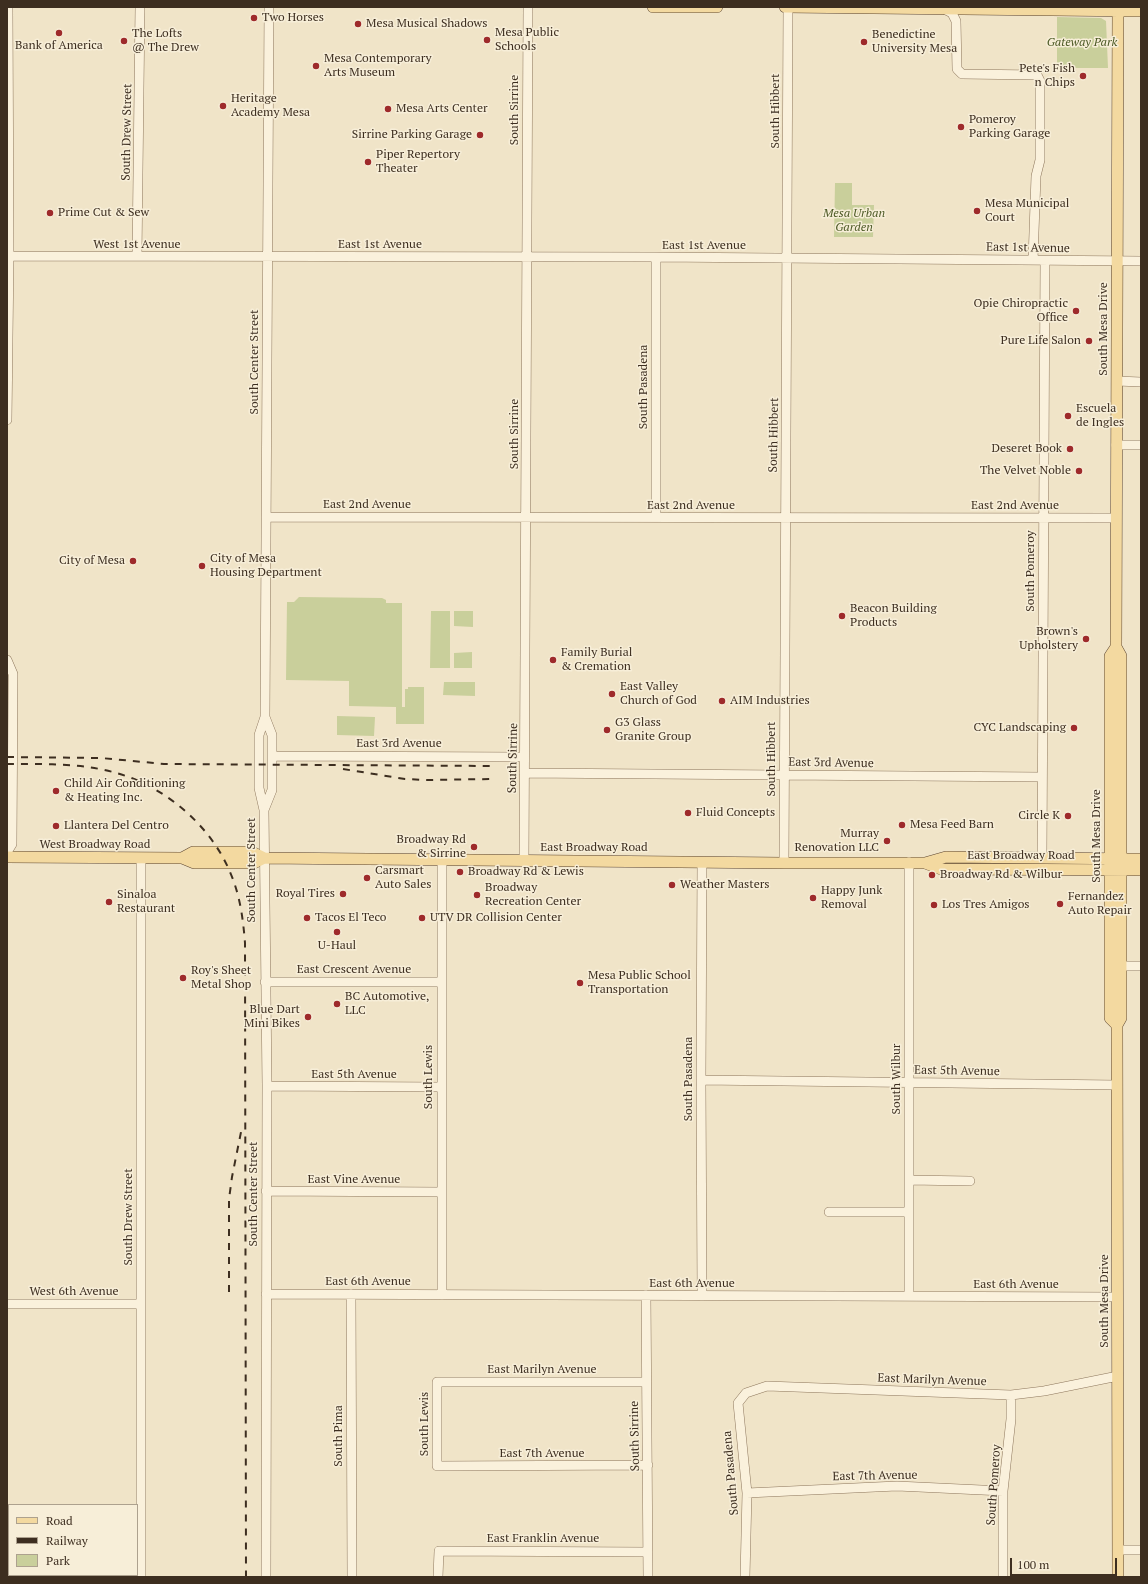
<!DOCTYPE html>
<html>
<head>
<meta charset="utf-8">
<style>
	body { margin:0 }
	#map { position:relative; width:1148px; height:1584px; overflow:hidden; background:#f0e4c8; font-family:"PT Serif",serif }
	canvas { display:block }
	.frame { position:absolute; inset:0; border:8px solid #3d2e20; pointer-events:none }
	.legend { position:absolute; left:8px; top:1504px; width:130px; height:72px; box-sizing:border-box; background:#f7eed8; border:1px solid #ada18e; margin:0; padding:5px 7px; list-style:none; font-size:12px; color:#3d2e20 }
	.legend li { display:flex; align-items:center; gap:8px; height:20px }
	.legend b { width:20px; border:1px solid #ada18e }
	.scale { position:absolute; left:1010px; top:1558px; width:107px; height:18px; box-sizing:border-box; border:2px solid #3d2e20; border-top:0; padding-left:5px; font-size:12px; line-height:14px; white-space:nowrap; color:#3d2e20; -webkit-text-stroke:3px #f7eed8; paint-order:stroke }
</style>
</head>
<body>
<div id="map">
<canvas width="1148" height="1584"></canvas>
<div class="frame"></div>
<ul class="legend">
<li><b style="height:5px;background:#f3d9a0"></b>Road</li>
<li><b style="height:5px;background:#3d2e20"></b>Railway</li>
<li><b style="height:11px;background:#c9cf9b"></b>Park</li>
</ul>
<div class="scale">100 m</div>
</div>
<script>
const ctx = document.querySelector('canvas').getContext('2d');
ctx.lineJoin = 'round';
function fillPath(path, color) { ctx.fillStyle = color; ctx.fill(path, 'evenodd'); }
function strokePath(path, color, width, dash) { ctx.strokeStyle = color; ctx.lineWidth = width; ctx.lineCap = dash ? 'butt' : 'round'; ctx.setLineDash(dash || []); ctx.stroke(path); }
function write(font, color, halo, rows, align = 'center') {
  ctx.font = font + ' "PT Serif",serif'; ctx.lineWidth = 3; ctx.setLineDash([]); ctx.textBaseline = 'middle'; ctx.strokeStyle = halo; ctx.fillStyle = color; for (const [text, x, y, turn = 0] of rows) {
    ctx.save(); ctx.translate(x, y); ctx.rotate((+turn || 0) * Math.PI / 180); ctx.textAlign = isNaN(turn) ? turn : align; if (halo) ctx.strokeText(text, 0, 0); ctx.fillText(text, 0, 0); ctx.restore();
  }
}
const green = new Path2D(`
	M 1057,17 L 1101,18 L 1106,21 L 1108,68 L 1057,68 Z
	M 835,183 L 852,183 L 852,205 L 874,205 L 873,237 L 834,237 Z
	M 299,597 L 382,598 L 386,600 L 386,603 L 402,603 L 402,707 L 405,707 L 405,689 L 408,689 L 408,687 L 424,687 L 424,724 L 396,724 L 396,707 L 349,706 L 349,681 L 286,680 L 287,602 L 294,602 Z
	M 431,611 L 450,611 L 450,668 L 430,668 Z
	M 454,611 L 473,611 L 473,627 L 454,626 Z
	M 472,652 L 472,668 L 454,668 L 454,653 Z
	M 444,682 L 475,682 L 475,696 L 443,695 Z
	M 337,716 L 375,717 L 374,736 L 337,735 Z`);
const minor = new Path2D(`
	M 944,9 L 952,13 L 956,21 L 957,69 L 962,74 L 1037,75 L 1040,81 L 1040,160 L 1036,176 L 1033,260
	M 7,256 L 656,257 L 1141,261
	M 137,256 L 140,7
	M 656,257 L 656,517
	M 1117,381 L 1141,382
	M 7,420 L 9,256 L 8,7
	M 1116,445 L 1141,445
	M 266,517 L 1116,518
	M 7,660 L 13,674 L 12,844 L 7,852
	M 273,756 L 524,757
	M 524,773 L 1042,777
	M 264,810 L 272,790 L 272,735 L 265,717
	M 141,858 L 141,1577
	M 1042,858 L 1045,261
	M 524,861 L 528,7
	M 702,862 L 701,1080 L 702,1296
	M 909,862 L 909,1296
	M 784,863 L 788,7
	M 1121,966 L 1141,966
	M 265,982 L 442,982
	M 701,1080 L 1117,1085
	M 267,1086 L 441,1087
	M 909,1180 L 970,1181
	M 266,1191 L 442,1192
	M 829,1212 L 909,1212
	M 266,1294 L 1118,1297
	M 351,1294 L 352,1577
	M 442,1295 L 442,860
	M 646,1295 L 648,1577
	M 7,1304 L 141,1304
	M 646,1382 L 437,1382 L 437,1466 L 648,1465
	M 747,1493 L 897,1486 L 1003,1491
	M 1118,1550 L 1141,1550
	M 266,1577 L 267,1086 L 264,810 L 259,788 L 259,735 L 265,717 L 269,7
	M 438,1577 L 439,1551 L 648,1552
	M 745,1577 L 747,1493 L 738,1403 L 746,1393 L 767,1386 L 1011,1395 L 1044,1391 L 1118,1376
	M 1003,1577 L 1003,1491 L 1011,1419 L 1011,1395`);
const major = new Path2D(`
	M 653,7 L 717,7
	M 785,7 L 1141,11
	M 1116,647 L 1110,656 L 1110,1018 L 1117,1025
	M 7,857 L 182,858 L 194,863 L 254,863 L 264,858 L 784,863 L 925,863 L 946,857 L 1141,859
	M 182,858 L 193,852 L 252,852 L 264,858
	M 925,863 L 941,869 L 1141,870
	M 1118,1577 L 1117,1025 L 1121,1018 L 1121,656 L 1116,647 L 1118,7`);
const rail = new Path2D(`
	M 7,757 L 101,758 L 164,764 L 493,766
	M 7,764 C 42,764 79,763 113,772 C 163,785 210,824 230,872 C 240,895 243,918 245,943 L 246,1577
	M 343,769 L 405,779 L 427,780 L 492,779
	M 229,1292 L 229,1199 L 232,1177 L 241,1132`);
const markers = [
	[254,18,4,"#9e2a2b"],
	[358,24,4,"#9e2a2b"],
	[59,33,4,"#9e2a2b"],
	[487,40,4,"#9e2a2b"],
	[124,41,4,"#9e2a2b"],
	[864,42,4,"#9e2a2b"],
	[316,66,4,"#9e2a2b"],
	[1083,76,4,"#9e2a2b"],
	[223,106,4,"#9e2a2b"],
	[388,109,4,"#9e2a2b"],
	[961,127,4,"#9e2a2b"],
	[480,135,4,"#9e2a2b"],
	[368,162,4,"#9e2a2b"],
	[977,211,4,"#9e2a2b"],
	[50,213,4,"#9e2a2b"],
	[1076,311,4,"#9e2a2b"],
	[1089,341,4,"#9e2a2b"],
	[1068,416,4,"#9e2a2b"],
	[1070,449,4,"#9e2a2b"],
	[1079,471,4,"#9e2a2b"],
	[133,561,4,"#9e2a2b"],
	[202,566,4,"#9e2a2b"],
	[842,616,4,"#9e2a2b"],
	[1086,639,4,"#9e2a2b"],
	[553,660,4,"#9e2a2b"],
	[612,694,4,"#9e2a2b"],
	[722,701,4,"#9e2a2b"],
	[1074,728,4,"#9e2a2b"],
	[607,730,4,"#9e2a2b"],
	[56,791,4,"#9e2a2b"],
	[688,813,4,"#9e2a2b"],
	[1068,816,4,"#9e2a2b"],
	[902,825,4,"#9e2a2b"],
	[56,826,4,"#9e2a2b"],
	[887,841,4,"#9e2a2b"],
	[474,847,4,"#9e2a2b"],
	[460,872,4,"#9e2a2b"],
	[932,875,4,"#9e2a2b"],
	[367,878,4,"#9e2a2b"],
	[672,885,4,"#9e2a2b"],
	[343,894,4,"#9e2a2b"],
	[477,895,4,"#9e2a2b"],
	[813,898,4,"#9e2a2b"],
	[109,902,4,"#9e2a2b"],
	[1060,904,4,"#9e2a2b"],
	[934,905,4,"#9e2a2b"],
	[307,918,4,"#9e2a2b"],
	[422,918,4,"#9e2a2b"],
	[337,932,4,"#9e2a2b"],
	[183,978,4,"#9e2a2b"],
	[580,983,4,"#9e2a2b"],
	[337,1004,4,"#9e2a2b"],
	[308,1017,4,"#9e2a2b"]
];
const poiNames = [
	["Two Horses",262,18],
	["Mesa Musical Shadows",366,24],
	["Mesa Public",495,33],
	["Schools",495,47],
	["The Lofts",132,34],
	["@ The Drew",132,48],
	["Benedictine",872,35],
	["University Mesa",872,49],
	["Bank of America",59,46,"center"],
	["Mesa Contemporary",324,59],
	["Arts Museum",324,73],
	["Pete's Fish",1075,69,"right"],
	["n Chips",1075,83,"right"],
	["Heritage",231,99],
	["Academy Mesa",231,113],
	["Mesa Arts Center",396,109],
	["Pomeroy",969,120],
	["Parking Garage",969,134],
	["Sirrine Parking Garage",472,135,"right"],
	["Piper Repertory",376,155],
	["Theater",376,169],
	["Mesa Municipal",985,204],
	["Court",985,218],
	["Prime Cut & Sew",58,213],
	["Opie Chiropractic",1068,304,"right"],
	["Office",1068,318,"right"],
	["Pure Life Salon",1081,341,"right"],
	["Escuela",1076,409],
	["de Ingles",1076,423],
	["Deseret Book",1062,449,"right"],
	["The Velvet Noble",1071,471,"right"],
	["City of Mesa",210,559],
	["Housing Department",210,573],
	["City of Mesa",125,561,"right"],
	["Beacon Building",850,609],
	["Products",850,623],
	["Brown's",1078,632,"right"],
	["Upholstery",1078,646,"right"],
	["Family Burial",561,653],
	["& Cremation",561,667],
	["East Valley",620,687],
	["Church of God",620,701],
	["AIM Industries",730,701],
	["G3 Glass",615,723],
	["Granite Group",615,737],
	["CYC Landscaping",1066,728,"right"],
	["Child Air Conditioning",64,784],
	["& Heating Inc.",64,798],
	["Fluid Concepts",696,813],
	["Circle K",1060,816,"right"],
	["Mesa Feed Barn",910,825],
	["Llantera Del Centro",64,826],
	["Murray",879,834,"right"],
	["Renovation LLC",879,848,"right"],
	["Broadway Rd",466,840,"right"],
	["& Sirrine",466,854,"right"],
	["Carsmart",375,871],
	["Auto Sales",375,885],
	["Broadway Rd & Lewis",468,872],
	["Broadway Rd & Wilbur",940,875],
	["Weather Masters",680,885],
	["Broadway",485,888],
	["Recreation Center",485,902],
	["Happy Junk",821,891],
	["Removal",821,905],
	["Royal Tires",335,894,"right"],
	["Sinaloa",117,895],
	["Restaurant",117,909],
	["Fernandez",1068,897],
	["Auto Repair",1068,911],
	["Los Tres Amigos",942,905],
	["Tacos El Teco",315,918],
	["UTV DR Collision Center",430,918],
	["U-Haul",337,946,"center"],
	["Roy's Sheet",191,971],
	["Metal Shop",191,985],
	["Mesa Public School",588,976],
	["Transportation",588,990],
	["BC Automotive,",345,997],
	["LLC",345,1011],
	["Blue Dart",300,1010,"right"],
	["Mini Bikes",300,1024,"right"]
];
const parkNames = [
	["Gateway Park",1082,43],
	["Mesa Urban",854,214],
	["Garden",854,228]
];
const streetNames = [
	["South Sirrine",515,110,-90],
	["South Hibbert",776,111,-90],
	["South Drew Street",127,132,-89],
	["West 1st Avenue",137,245],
	["East 1st Avenue",380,245],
	["East 1st Avenue",704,246],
	["East 1st Avenue",1028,248,1],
	["South Mesa Drive",1104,329,-90],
	["South Center Street",255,362,-90],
	["South Pasadena",644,387,-90],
	["South Sirrine",515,434,-90],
	["South Hibbert",774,435,-89],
	["East 2nd Avenue",367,505],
	["East 2nd Avenue",691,506],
	["East 2nd Avenue",1015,506],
	["South Pomeroy",1031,571,-90],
	["East 3rd Avenue",399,744],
	["South Sirrine",513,758,-89],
	["South Hibbert",772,759,-90],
	["East 3rd Avenue",831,763,1],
	["South Mesa Drive",1097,836,-90],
	["West Broadway Road",95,845],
	["East Broadway Road",594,848],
	["East Broadway Road",1021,856],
	["South Center Street",252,870,-90],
	["East Crescent Avenue",354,970],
	["East 5th Avenue",957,1071,1],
	["East 5th Avenue",354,1075],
	["South Lewis",429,1077,-90],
	["South Pasadena",689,1079,-90],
	["South Wilbur",897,1079,-90],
	["East Vine Avenue",354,1180],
	["South Center Street",254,1194,-90],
	["South Drew Street",129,1217,-90],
	["East 6th Avenue",368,1282],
	["East 6th Avenue",692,1284],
	["East 6th Avenue",1016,1285],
	["West 6th Avenue",74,1292],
	["South Mesa Drive",1105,1301,-90],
	["East Marilyn Avenue",542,1370],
	["East Marilyn Avenue",932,1380,2],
	["South Lewis",425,1424,-90],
	["South Pima",339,1436,-90],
	["South Sirrine",635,1436,-91],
	["East 7th Avenue",542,1454],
	["South Pasadena",731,1473,-95],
	["East 7th Avenue",875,1476,-1],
	["South Pomeroy",994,1485,-86],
	["East Franklin Avenue",543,1539]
];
fillPath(green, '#c9cf9b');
strokePath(minor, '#8d765c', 10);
strokePath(major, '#5b4430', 12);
strokePath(minor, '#faf1dc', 9);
strokePath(major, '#f3d9a0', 11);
strokePath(rail, '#3d2e20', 2, [7, 7]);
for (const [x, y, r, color] of markers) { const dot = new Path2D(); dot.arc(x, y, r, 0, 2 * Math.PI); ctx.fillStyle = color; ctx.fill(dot); strokePath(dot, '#f7eed8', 1.5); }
write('12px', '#3d2e20', '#f7eed8', poiNames, 'left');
write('italic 12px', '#4d5a26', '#f7eed8', parkNames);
write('12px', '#3d2e20', '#f7eed8', streetNames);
</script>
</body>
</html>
